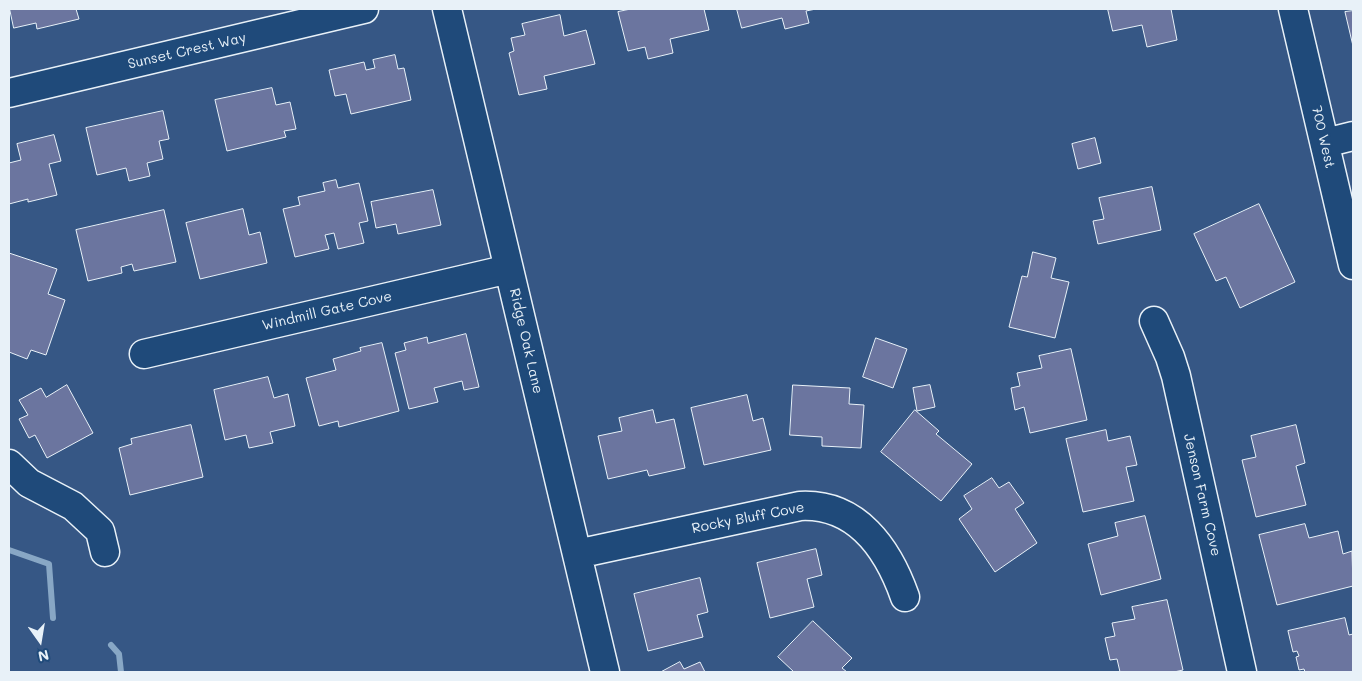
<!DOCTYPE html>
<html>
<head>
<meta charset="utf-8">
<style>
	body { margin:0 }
	#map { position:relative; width:1362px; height:681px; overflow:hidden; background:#365785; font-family:Mali,sans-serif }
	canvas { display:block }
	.frame { position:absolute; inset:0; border:10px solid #e8f1f8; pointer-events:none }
	.north { position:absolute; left:15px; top:616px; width:50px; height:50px; -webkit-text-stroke:4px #1f4a7a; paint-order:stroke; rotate:167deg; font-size:14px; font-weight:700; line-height:20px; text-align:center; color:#e8f1f8 }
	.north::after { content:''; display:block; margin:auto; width:18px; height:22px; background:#e8f1f8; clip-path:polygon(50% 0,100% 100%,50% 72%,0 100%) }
</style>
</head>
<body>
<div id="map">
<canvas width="1362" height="681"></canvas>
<div class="frame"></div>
<div class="north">N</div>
</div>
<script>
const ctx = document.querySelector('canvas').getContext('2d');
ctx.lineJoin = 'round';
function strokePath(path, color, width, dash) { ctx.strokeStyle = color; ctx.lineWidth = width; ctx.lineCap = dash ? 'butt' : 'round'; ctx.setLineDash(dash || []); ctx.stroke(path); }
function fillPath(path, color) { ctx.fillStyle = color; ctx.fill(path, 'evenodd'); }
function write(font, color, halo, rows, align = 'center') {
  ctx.font = font + ' Mali,sans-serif'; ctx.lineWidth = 5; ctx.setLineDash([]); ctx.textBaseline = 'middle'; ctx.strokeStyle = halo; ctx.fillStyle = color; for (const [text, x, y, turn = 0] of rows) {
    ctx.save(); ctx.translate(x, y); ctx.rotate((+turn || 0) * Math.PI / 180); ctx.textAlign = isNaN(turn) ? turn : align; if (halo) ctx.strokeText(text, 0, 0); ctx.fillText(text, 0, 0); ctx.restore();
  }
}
const stream = new Path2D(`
	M 9,550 L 49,564 L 53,618
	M 111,645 L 119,654 L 121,672`);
const building = new Path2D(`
	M 10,9 L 76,9 L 79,19 L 37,29 L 36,23 L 14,28 Z
	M 631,9 L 704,9 L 709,30 L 670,39 L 673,53 L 648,59 L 645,47 L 628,51 L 618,12 Z
	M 737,9 L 816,9 L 806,11 L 809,23 L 785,29 L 782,18 L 742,28 Z
	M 1108,9 L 1171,9 L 1177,40 L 1147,47 L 1142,25 L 1113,31 Z
	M 1353,11 L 1353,46 L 1345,12 Z
	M 560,15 L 564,36 L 586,30 L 595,64 L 544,76 L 547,89 L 519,95 L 509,53 L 514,51 L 511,38 L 525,35 L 522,24 Z
	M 395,55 L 398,69 L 404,68 L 411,100 L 351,114 L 346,94 L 335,96 L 329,70 L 364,62 L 366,70 L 375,68 L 373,60 Z
	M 272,88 L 276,105 L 290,102 L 296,129 L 284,131 L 286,137 L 227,151 L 215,100 Z
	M 163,111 L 169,139 L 159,141 L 163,159 L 147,163 L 150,176 L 129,181 L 126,168 L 97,175 L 86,128 Z
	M 54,135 L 61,161 L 49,164 L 57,195 L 28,202 L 28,199 L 9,204 L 9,163 L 21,160 L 17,144 Z
	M 1095,138 L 1101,163 L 1078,169 L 1072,144 Z
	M 336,180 L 338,188 L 359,183 L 368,221 L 359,223 L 364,243 L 338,249 L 334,233 L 325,235 L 329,249 L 295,257 L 283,209 L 300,205 L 298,197 L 325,191 L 323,183 Z
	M 1152,187 L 1161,230 L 1098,244 L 1093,221 L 1104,219 L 1099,198 Z
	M 433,190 L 441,225 L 398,234 L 396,224 L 376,228 L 371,202 Z
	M 1259,204 L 1295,282 L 1240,308 L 1226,277 L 1216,281 L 1194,234 Z
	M 243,209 L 249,235 L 260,232 L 267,263 L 200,279 L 186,223 Z
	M 164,210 L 176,262 L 134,271 L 132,264 L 121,267 L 122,273 L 88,281 L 76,230 Z
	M 1033,252 L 1056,258 L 1051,278 L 1069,282 L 1055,338 L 1009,327 L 1022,276 L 1027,277 Z
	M 9,253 L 57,269 L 48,294 L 65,300 L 46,355 L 31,350 L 27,359 L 9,352 Z
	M 466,334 L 479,387 L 464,390 L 462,381 L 434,388 L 438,402 L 409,409 L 395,353 L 406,350 L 404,343 L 427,337 L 428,343 Z
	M 876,338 L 907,349 L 893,388 L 863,377 Z
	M 382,343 L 399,411 L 339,427 L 338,421 L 319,426 L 306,378 L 336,370 L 333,359 L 361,351 L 360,348 Z
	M 1071,349 L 1087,420 L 1030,433 L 1024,407 L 1015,410 L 1011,388 L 1020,386 L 1017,373 L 1042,368 L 1039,356 Z
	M 268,377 L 274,398 L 288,394 L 295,426 L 270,432 L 273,443 L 249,448 L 246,435 L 225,440 L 214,390 Z
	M 67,385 L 93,433 L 47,458 L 35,435 L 29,438 L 19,419 L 28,415 L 19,400 L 41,388 L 46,397 Z
	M 793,385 L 850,388 L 849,404 L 864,405 L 861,448 L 822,446 L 822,437 L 790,435 Z
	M 930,385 L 935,407 L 917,411 L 913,388 Z
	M 747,395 L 753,421 L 763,418 L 771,450 L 704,465 L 691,408 Z
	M 653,410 L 656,423 L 674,419 L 685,468 L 649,476 L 647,470 L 608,479 L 598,436 L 622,431 L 619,418 Z
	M 915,410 L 939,431 L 936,434 L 972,464 L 941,501 L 881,452 Z
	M 191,425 L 203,477 L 130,495 L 119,448 L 132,444 L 131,439 Z
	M 1296,425 L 1305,463 L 1296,466 L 1306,505 L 1256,517 L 1242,460 L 1256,457 L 1251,436 Z
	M 1106,430 L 1108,441 L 1130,436 L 1137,465 L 1126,467 L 1134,501 L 1083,512 L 1066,439 Z
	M 992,478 L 999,488 L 1009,482 L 1024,503 L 1015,509 L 1037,543 L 995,572 L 959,519 L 972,509 L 964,496 Z
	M 1145,516 L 1161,579 L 1101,595 L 1088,544 L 1118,536 L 1115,523 Z
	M 1305,524 L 1309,538 L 1338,531 L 1343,554 L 1352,551 L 1353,586 L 1277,605 L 1259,535 Z
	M 816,549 L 822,575 L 807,579 L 814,607 L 770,618 L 757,563 Z
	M 700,578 L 708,612 L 697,615 L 703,637 L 648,651 L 634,594 Z
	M 1167,600 L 1183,670 L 1174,672 L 1120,672 L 1117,659 L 1110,660 L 1105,638 L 1115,636 L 1112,623 L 1135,619 L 1132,607 Z
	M 1345,618 L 1349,635 L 1353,634 L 1353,672 L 1305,672 L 1304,669 L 1299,670 L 1296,657 L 1299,656 L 1297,651 L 1293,652 L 1288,631 Z
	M 813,621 L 852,658 L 842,668 L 847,672 L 794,672 L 778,657 Z
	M 680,662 L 684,669 L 700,662 L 705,672 L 661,672 Z`);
const minor = new Path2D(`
	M 447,9 L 605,672
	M 1293,9 L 1353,265
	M 9,93 L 364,9
	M 1325,143 L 1353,136
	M 1154,321 L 1170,357 L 1176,376 L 1242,672
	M 144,354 L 509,269
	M 9,464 L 29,483 L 73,506 L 100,531 L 105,552
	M 577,554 L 800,506 C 857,503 888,549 905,597`);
const streetNames = [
	["Sunset Crest Way",187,51,-13],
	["700 West",1323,137,77],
	["Windmill Gate Cove",327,311,-13],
	["Ridge Oak Lane",526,341,77],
	["Jenson Farm Cove",1202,495,77],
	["Rocky Bluff Cove",748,518,-11]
];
strokePath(stream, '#88a7c5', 6);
fillPath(building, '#6b759f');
strokePath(building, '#e8f1f8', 1);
strokePath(minor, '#e8f1f8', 31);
strokePath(minor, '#1f4a7a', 28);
write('14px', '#e8f1f8', '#1f4a7a', streetNames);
</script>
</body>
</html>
